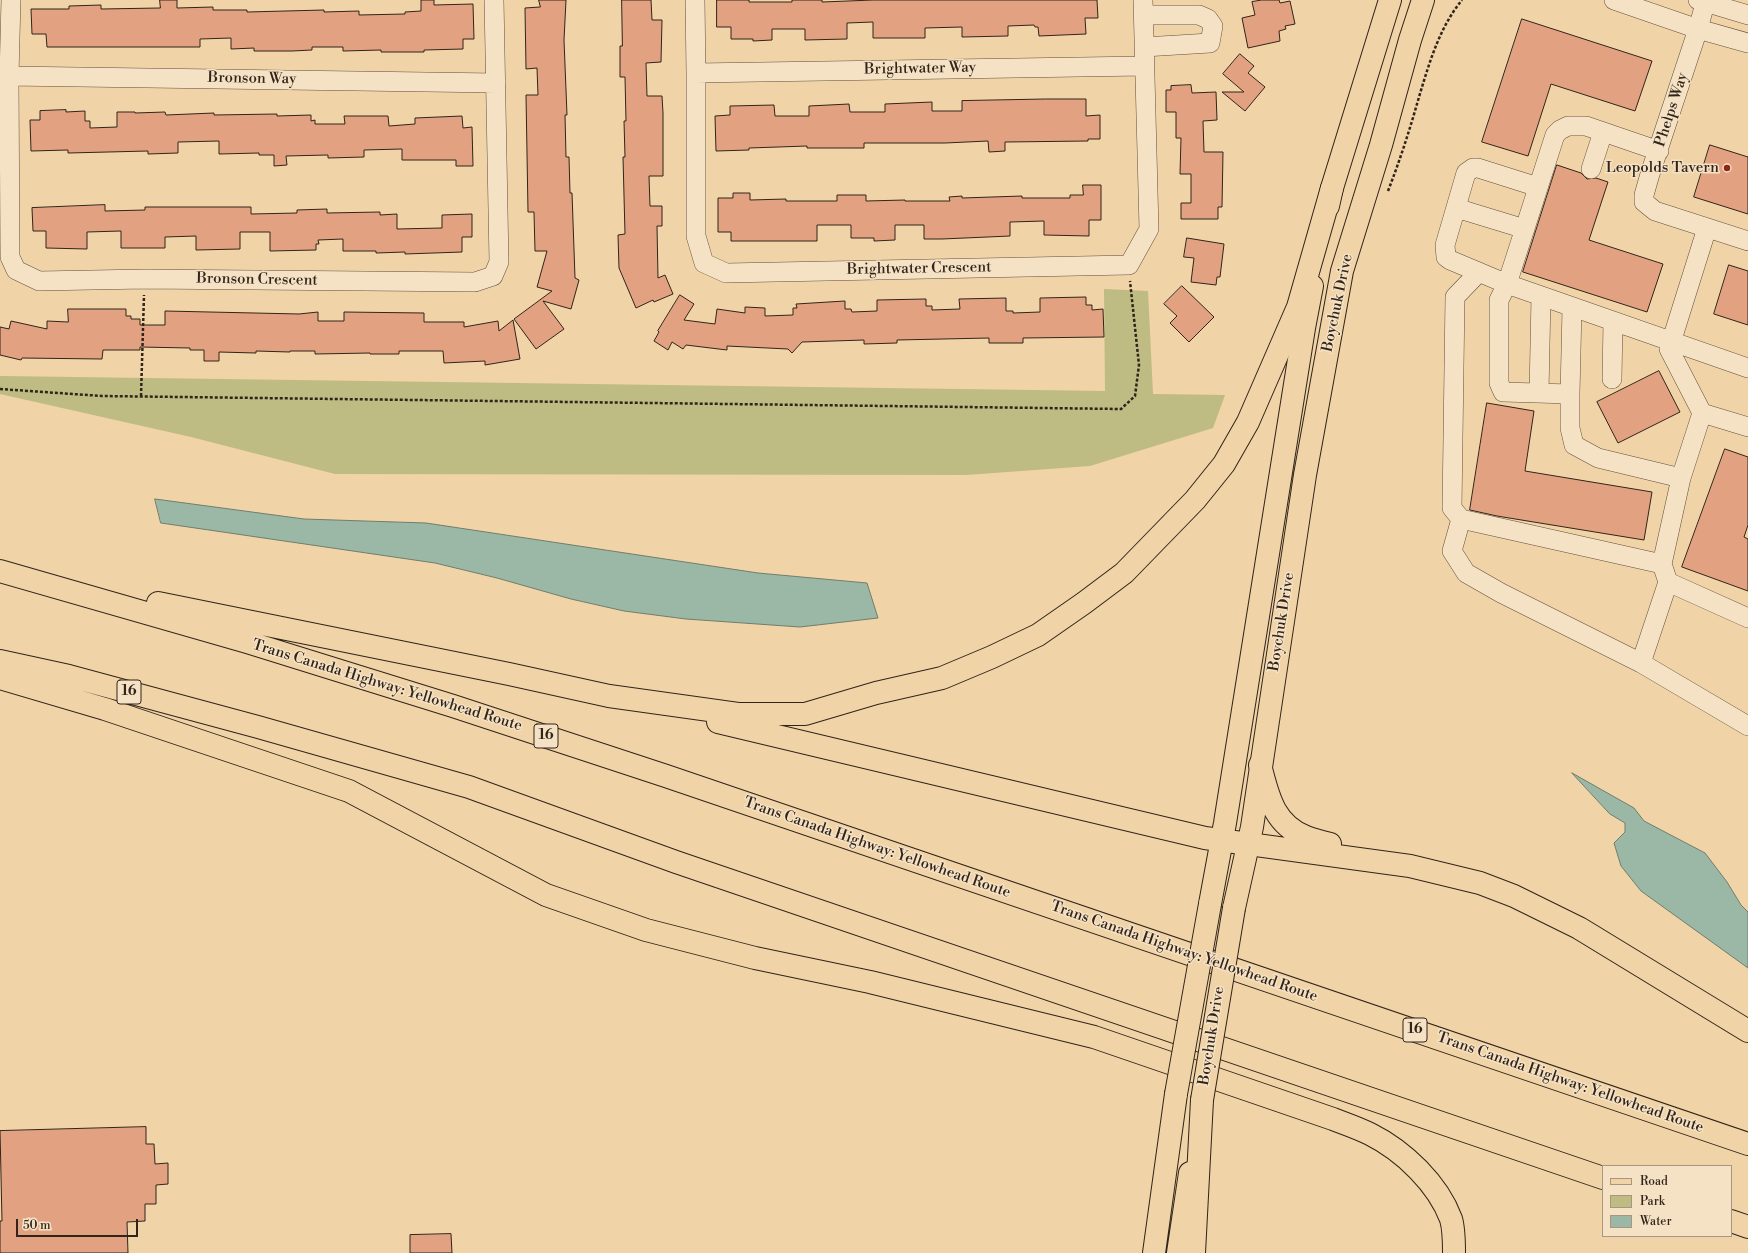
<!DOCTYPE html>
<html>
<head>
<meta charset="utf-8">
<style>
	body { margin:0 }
	#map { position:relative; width:1748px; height:1253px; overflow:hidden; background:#f0d3a6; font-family:"Libre Bodoni",serif }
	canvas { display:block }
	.legend { position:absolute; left:1602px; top:1165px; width:130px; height:72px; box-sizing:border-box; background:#f5e2c5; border:1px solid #a79681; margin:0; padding:5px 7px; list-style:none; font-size:12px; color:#31241a }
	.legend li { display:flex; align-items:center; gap:8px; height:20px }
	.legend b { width:20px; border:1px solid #a79681 }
	.scale { position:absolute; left:16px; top:1219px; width:122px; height:18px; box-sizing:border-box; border:2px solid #31241a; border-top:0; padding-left:5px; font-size:12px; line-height:14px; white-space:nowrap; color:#31241a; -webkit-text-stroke:3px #f5e2c5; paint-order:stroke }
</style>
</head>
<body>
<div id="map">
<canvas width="1748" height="1253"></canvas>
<ul class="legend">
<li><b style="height:5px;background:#f0d3a6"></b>Road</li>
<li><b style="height:11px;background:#bebb83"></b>Park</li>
<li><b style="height:11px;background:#9ab8a5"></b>Water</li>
</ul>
<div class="scale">50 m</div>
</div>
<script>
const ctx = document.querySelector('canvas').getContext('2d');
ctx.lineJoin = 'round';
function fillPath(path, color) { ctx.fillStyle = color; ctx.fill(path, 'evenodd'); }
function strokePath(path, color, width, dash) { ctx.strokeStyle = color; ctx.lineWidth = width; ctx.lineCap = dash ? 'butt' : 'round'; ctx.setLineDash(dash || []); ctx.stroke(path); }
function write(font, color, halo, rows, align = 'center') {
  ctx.font = font + ' "Libre Bodoni",serif'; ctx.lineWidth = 3; ctx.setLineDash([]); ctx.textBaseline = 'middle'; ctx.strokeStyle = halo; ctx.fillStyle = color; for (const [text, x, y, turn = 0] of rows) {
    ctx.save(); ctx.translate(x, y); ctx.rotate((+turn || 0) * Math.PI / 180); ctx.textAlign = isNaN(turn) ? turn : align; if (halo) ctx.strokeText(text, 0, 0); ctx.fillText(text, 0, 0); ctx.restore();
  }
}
const green = new Path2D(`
	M 1104,289 L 1148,291 L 1153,394 L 1225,395 L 1213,428 L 1090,466 L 966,475 L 335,474 L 191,437 L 0,394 L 0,376 L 1105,391 Z`);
const water = new Path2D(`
	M 155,499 L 304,519 L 426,523 L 758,573 L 867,583 L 878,618 L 800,627 L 686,619 L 624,611 L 571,599 L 497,578 L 435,563 L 161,523 Z
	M 1572,773 L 1634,808 L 1644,821 L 1705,853 L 1727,882 L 1741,905 L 1748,912 L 1748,968 L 1641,891 L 1621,866 L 1614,843 L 1625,832 L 1625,823 L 1610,814 Z`);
const building = new Path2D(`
	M 160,0 L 177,0 L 177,8 L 213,7 L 213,10 L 247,10 L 247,12 L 324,10 L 324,12 L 359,11 L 359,15 L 405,14 L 405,12 L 421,11 L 421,0 L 434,0 L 434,5 L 473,4 L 474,39 L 463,39 L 463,49 L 424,50 L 424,52 L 381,52 L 381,50 L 343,51 L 343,47 L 312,47 L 312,50 L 292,51 L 254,51 L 254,48 L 231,49 L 231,38 L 200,39 L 200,47 L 47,47 L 46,34 L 32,34 L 31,9 L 69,9 L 69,6 L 101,5 L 101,9 L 160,8 Z
	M 539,0 L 566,0 L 564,40 L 567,115 L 565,115 L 566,157 L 569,157 L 570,193 L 572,193 L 575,278 L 579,280 L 571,309 L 543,301 L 564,329 L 536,349 L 514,319 L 552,291 L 537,287 L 547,251 L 535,251 L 534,212 L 528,212 L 526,95 L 538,95 L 537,68 L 526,69 L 525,8 L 540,7 Z
	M 622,0 L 651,0 L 652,20 L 662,20 L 661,62 L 646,63 L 647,96 L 662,96 L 663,113 L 663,176 L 649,176 L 650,206 L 662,206 L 662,226 L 657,226 L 658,278 L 665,275 L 673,294 L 654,302 L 653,300 L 636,308 L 619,268 L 618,235 L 625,234 L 623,157 L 625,157 L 624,121 L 626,121 L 625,77 L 620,77 L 620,46 L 622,46 Z
	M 717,0 L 749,0 L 749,2 L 792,2 L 792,0 L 822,0 L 822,2 L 873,0 L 1097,0 L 1098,18 L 1085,18 L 1086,34 L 1039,36 L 1038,27 L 1035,27 L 1034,25 L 1008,26 L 1008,36 L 962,37 L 962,27 L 925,28 L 925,38 L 873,38 L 873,22 L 847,23 L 847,39 L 805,40 L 805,29 L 772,29 L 772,40 L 753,41 L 753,39 L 731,39 L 731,27 L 717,27 Z
	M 1262,0 L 1279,0 L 1280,3 L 1290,1 L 1295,24 L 1285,26 L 1286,29 L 1279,31 L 1280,41 L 1248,48 L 1242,18 L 1255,15 L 1252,2 Z
	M 1522,19 L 1652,61 L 1635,111 L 1551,84 L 1528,156 L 1482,142 Z
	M 1240,54 L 1254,66 L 1248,73 L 1265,87 L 1245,111 L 1222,92 L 1244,92 L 1223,74 Z
	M 1191,85 L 1192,93 L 1216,92 L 1217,120 L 1203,121 L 1204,152 L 1223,152 L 1222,207 L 1218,207 L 1218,219 L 1181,219 L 1181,203 L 1191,203 L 1191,174 L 1180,174 L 1181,138 L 1176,138 L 1176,112 L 1166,112 L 1166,90 L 1171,90 L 1171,86 Z
	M 1046,99 L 1086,99 L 1086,116 L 1100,115 L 1100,139 L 1088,139 L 1088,141 L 1005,142 L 1005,151 L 989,152 L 988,141 L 945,143 L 864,143 L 864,148 L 807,148 L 807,146 L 749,148 L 749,150 L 716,151 L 715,116 L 730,115 L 730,106 L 774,105 L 775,116 L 809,116 L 809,106 L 849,104 L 850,112 L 885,112 L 885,104 L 932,102 L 932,111 L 962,111 L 962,101 Z
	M 66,110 L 66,112 L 85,111 L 85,121 L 90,121 L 90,128 L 117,127 L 117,112 L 135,112 L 135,113 L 165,112 L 166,115 L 214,113 L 214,115 L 277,114 L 277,116 L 311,115 L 311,121 L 315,120 L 315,124 L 345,124 L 344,116 L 388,116 L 389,126 L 415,124 L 415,118 L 462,116 L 463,128 L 472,127 L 473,166 L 456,166 L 456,160 L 402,160 L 402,149 L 364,150 L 364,157 L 328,158 L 328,155 L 286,156 L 287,165 L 274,166 L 274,155 L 259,155 L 259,153 L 219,154 L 219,141 L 178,142 L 178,153 L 148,154 L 148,151 L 68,153 L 68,150 L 31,151 L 30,120 L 40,120 L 40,111 Z
	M 1710,145 L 1748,157 L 1748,214 L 1694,197 Z
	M 1557,165 L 1581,173 L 1587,179 L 1596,178 L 1608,182 L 1589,240 L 1663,264 L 1647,312 L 1523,272 Z
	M 1083,185 L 1101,185 L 1101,220 L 1089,220 L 1089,236 L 1044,235 L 1044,221 L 1010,222 L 1010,236 L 942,239 L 924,239 L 924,225 L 895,225 L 895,240 L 874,241 L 874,238 L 851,238 L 851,225 L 817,225 L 817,241 L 731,241 L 731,232 L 718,232 L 718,198 L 733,198 L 733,193 L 750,193 L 750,200 L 786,199 L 786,201 L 837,201 L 837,195 L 866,195 L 866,201 L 905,200 L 905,201 L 950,201 L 949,197 L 962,196 L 962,198 L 1022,196 L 1022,198 L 1070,198 L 1070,195 L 1083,195 Z
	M 105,205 L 105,211 L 145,210 L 145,207 L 251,207 L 251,214 L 297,213 L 297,210 L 327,209 L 327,213 L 380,212 L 380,215 L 397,214 L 397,229 L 442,228 L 442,215 L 472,214 L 472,237 L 462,237 L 462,252 L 405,254 L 405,252 L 376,253 L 376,251 L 343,251 L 343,239 L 318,240 L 319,244 L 316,244 L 316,250 L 270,251 L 270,232 L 240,232 L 240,249 L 196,250 L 196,236 L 165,237 L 165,248 L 121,248 L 121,231 L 87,232 L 87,249 L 46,248 L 46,231 L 33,231 L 32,208 Z
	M 1187,238 L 1224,244 L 1220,277 L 1217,277 L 1216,285 L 1191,282 L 1194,258 L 1184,257 Z
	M 1729,265 L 1748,271 L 1748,325 L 1714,314 Z
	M 1182,286 L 1214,317 L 1189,342 L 1170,323 L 1177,316 L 1164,304 Z
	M 680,295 L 694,304 L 684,320 L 715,324 L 717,309 L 745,313 L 745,307 L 765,308 L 765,316 L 793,315 L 793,308 L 797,308 L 796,304 L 845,301 L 845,309 L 851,309 L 852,312 L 877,311 L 877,300 L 926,299 L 926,306 L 932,306 L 932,310 L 960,309 L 959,299 L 1006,298 L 1006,311 L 1013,311 L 1013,313 L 1040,312 L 1040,298 L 1086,297 L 1086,305 L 1092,305 L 1092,310 L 1103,309 L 1104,337 L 1023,338 L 1023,343 L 989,343 L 989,338 L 897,340 L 897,343 L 864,344 L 864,340 L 802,342 L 792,353 L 788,349 L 727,346 L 727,350 L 686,345 L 683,349 L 672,342 L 668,350 L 654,341 L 659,332 L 658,331 Z
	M 68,309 L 126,309 L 126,316 L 131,316 L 131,319 L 140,319 L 140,325 L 165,325 L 165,311 L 299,314 L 318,312 L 318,321 L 344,321 L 344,312 L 424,313 L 424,322 L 464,322 L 464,327 L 498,321 L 499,331 L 513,320 L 520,359 L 485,365 L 485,361 L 444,363 L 443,351 L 399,351 L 399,354 L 370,354 L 370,353 L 315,354 L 315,351 L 290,351 L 290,352 L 256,351 L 256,353 L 219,352 L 219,361 L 204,361 L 204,350 L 190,350 L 190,348 L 140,347 L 140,350 L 103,350 L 102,359 L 22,358 L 21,360 L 0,355 L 0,327 L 9,329 L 11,321 L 47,329 L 47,321 L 68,322 Z
	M 1659,371 L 1680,412 L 1618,443 L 1597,402 Z
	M 1487,403 L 1534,411 L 1525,471 L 1652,492 L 1644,540 L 1497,516 L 1470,510 Z
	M 1725,449 L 1748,457 L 1748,525 L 1744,537 L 1748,539 L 1748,591 L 1682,567 Z
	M 146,1127 L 146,1144 L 154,1144 L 155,1164 L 168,1163 L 168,1184 L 156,1185 L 156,1204 L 145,1204 L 145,1221 L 127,1222 L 128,1253 L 0,1253 L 0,1221 L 2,1221 L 0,1131 Z
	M 451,1234 L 452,1253 L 410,1253 L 410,1235 Z`);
const path = new Path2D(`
	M 1388,191 C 1400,160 1410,129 1419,97 C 1429,64 1439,28 1462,0
	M 0,389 L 102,396 L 1121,409 L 1135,396 L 1139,365 L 1130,281
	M 141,396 L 144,295`);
const minor = new Path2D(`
	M 11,0 L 9,76 L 10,257 L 16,270 L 39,281 L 145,279 L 475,282 L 493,276 L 499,262 L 494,0
	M 695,0 L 696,73 L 696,236 L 704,263 L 726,273 L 1129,265 L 1149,229 L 1143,0
	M 1614,0 L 1698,29 L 1748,43
	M 1698,0 L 1748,15
	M 1706,0 L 1698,29 L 1650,174 L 1644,195 L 1644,202 L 1655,211 L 1748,241
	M 1143,15 L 1199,15 L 1208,19 L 1213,26 L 1210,43 L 1144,47
	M 696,73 L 1144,66
	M 9,76 L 496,83
	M 1591,169 L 1603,132
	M 1538,187 L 1478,168 L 1473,168 L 1466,173 L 1445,245 L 1446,257 L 1450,260 L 1507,284 L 1555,135 L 1560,130 L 1568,126 L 1586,126 L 1659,151
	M 1456,208 L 1525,229
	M 1707,228 L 1669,349 L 1702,413 L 1748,427
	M 1479,272 L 1455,297 L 1452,508 L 1461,519 L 1662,564 L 1681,478 L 1702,413
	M 1572,308 L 1570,394 L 1503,392 L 1499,383 L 1499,300 L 1507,284 L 1748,368
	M 1612,379 L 1613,322
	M 1539,393 L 1541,297
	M 1570,394 L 1570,428 L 1574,445 L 1598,458 L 1681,478
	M 1461,519 L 1452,551 L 1466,573 L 1501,593 L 1641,663
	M 1662,564 L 1668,582 L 1641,663 L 1748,726
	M 1668,582 L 1748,618`);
const major = new Path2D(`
	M 1328,206 L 1332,188 L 1390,0
	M 1210,904 L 1225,823 L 1304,328 L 1312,286
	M 1234,908 L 1252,827 L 1305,475 L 1342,271 L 1381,145 L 1410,40 L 1423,0
	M 1154,1253 L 1176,1094
	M 1178,1253 L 1190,1173`);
const highway = new Path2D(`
	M 0,571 L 247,642 L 453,706 L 666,776 L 1748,1144
	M 158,603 L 509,674 L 609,696 L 738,714 L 805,714 L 876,693 L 942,678 L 992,657 L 1038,635 L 1084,603 L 1124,573 L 1195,500 L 1224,464 L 1248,422 L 1298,307 L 1332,188
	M 0,661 L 69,676 L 258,727 L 469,787 L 676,862 L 1603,1178
	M 0,678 L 105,709 L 349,791 L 546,895 L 646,930 L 755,958 L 870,982 L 1094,1037 L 1333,1119 C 1346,1124 1358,1128 1370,1134 C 1404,1151 1438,1184 1451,1219 C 1454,1229 1454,1243 1454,1253
	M 718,722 L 1205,838 L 1410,866 L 1480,883 L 1514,896 L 1579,928 L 1748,1031
	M 1260,765 C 1268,795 1273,824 1306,837 C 1314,840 1322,842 1330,844
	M 1731,1221 L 1748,1227
	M 1194,1253 L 1202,1100`);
const majorBridge = new Path2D(`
	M 1176,1094 L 1210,904
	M 1202,1100 L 1234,908`);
const markers = [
	[1727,168,4,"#8f2418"]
];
const shields = [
	[129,692,24],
	[546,736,24],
	[1415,1030,24]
];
const shieldNames = [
	["16",129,692],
	["16",546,736],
	["16",1415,1030]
];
const streetNames = [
	["Brightwater Way",920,69,-1],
	["Bronson Way",252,79,1],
	["Phelps Way",1672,110,-72],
	["Brightwater Crescent",919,269,-1],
	["Bronson Crescent",257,280,1],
	["Boychuk Drive",1338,303,-78],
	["Boychuk Drive",1282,622,-81],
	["Trans Canada Highway: Yellowhead Route",387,686,17],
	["Trans Canada Highway: Yellowhead Route",877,848,19],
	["Trans Canada Highway: Yellowhead Route",1184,952,19],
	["Boychuk Drive",1212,1036,-81],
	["Trans Canada Highway: Yellowhead Route",1570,1083,19]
];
const poiNames = [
	["Leopolds Tavern",1719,168]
];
fillPath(green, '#bebb83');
fillPath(water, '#9ab8a5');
strokePath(water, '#707d6d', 1);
fillPath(building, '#e2a282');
strokePath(building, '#31241a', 1);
strokePath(minor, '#61503d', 20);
strokePath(major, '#31241a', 24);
strokePath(highway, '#31241a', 24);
strokePath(path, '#31241a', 2.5, [3, 2]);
strokePath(minor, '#f5e2c5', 19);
strokePath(major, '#f0d3a6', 22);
strokePath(highway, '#f0d3a6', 22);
strokePath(majorBridge, '#31241a', 24, []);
strokePath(majorBridge, '#f0d3a6', 22);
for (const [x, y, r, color] of markers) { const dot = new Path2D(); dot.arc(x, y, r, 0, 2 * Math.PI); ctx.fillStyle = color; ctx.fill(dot); strokePath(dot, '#f5e2c5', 1.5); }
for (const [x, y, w] of shields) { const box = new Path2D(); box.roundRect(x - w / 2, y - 12, w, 24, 3); ctx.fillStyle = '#f5e2c5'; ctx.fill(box); strokePath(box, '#31241a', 1); }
write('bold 14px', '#31241a', null, shieldNames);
write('15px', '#31241a', '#f5e2c5', streetNames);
write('15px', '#31241a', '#f5e2c5', poiNames, 'right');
</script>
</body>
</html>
